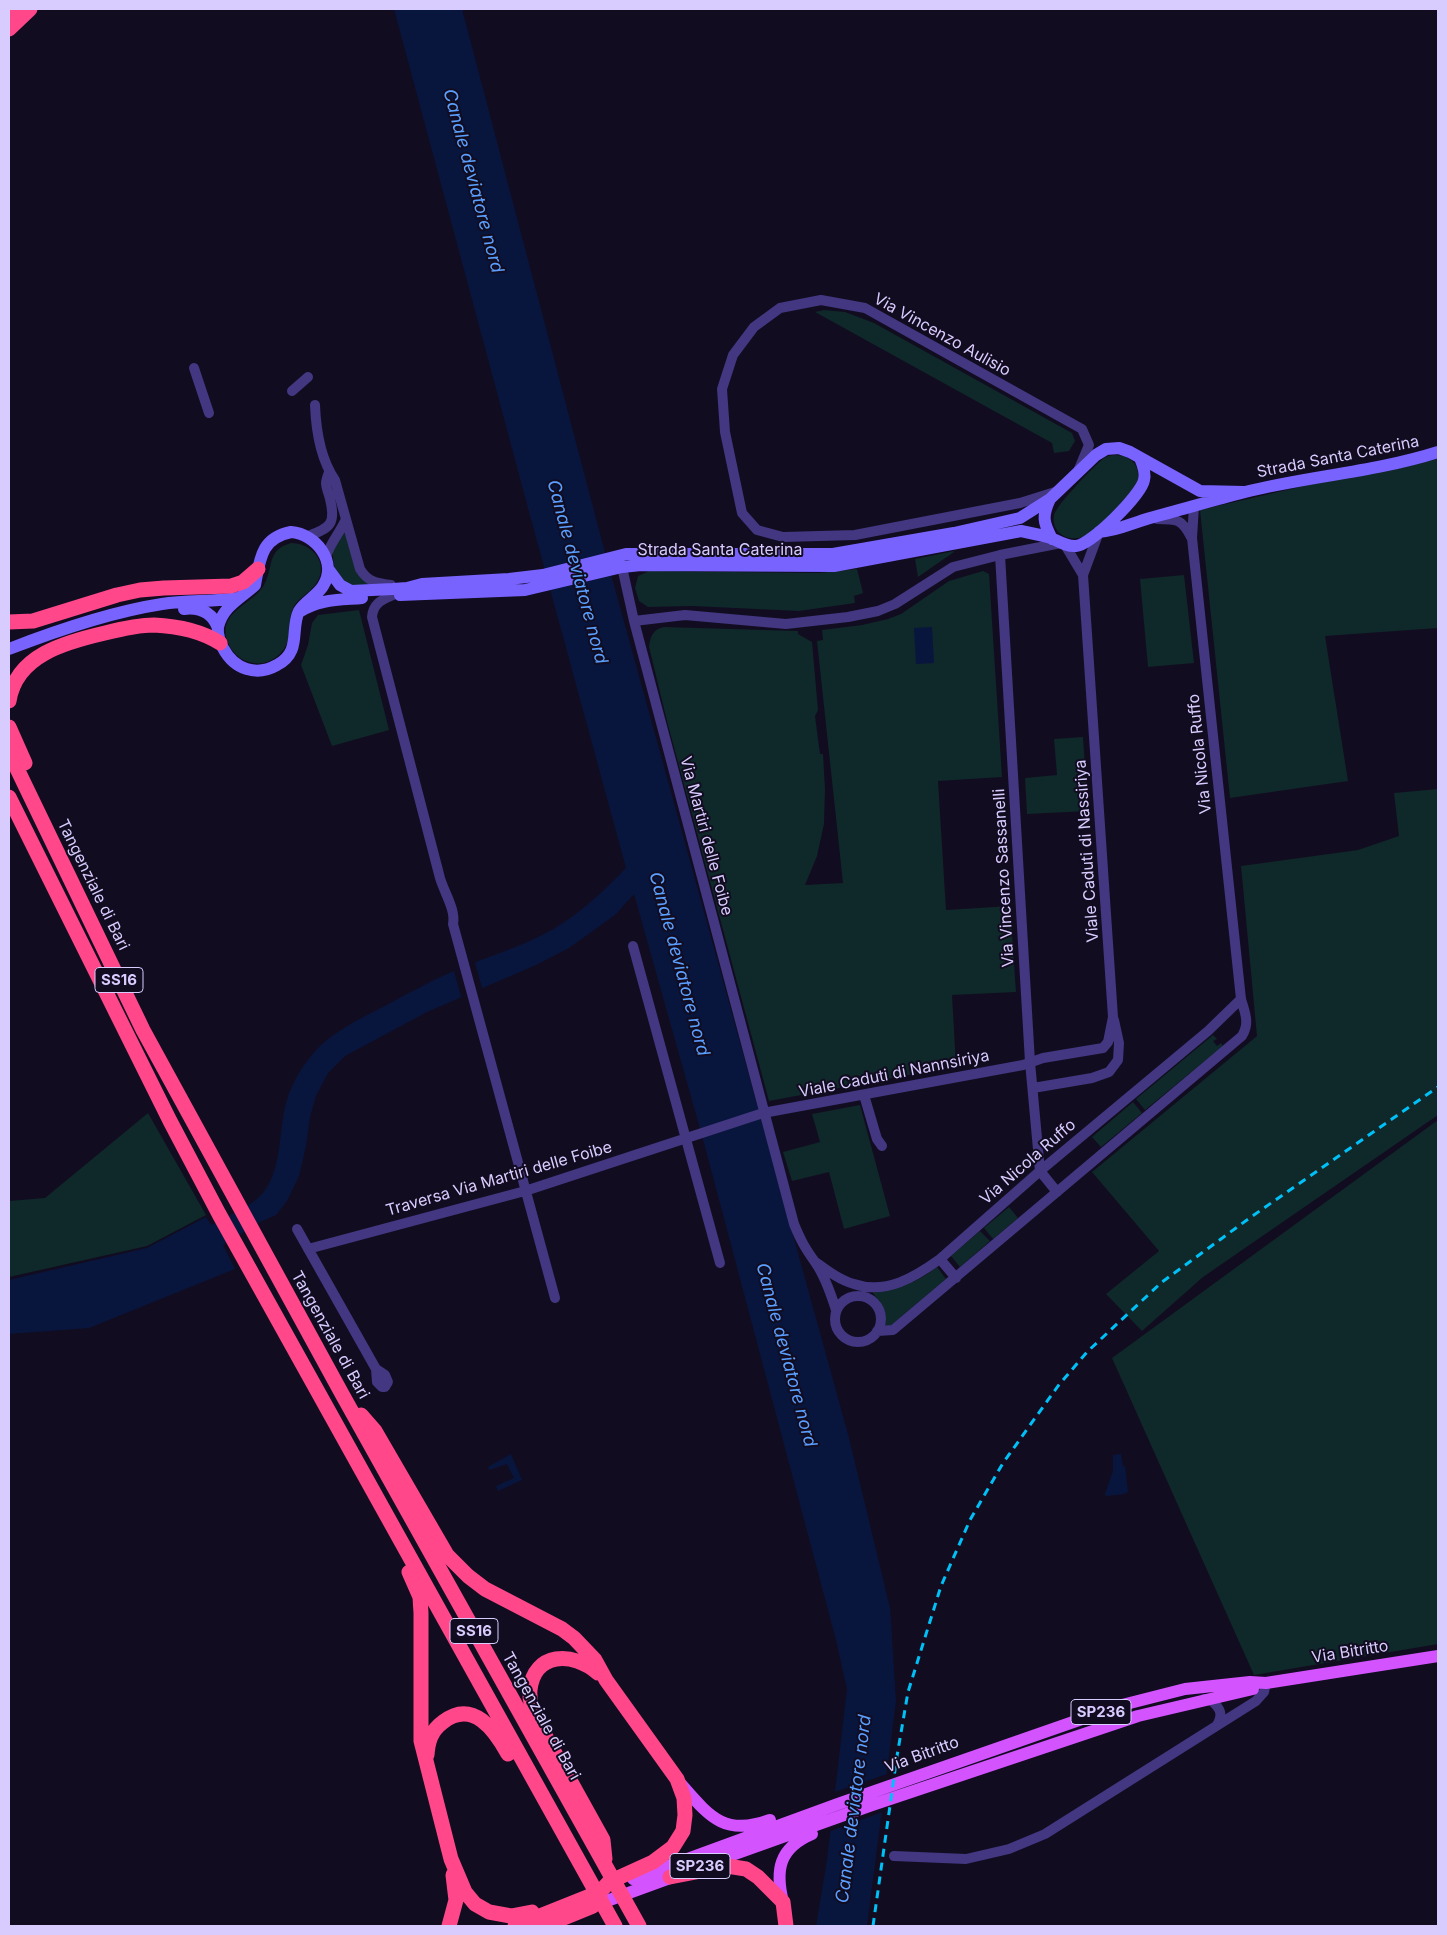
<!DOCTYPE html>
<html>
<head>
<meta charset="utf-8">
<style>
	body { margin:0 }
	#map { position:relative; width:1447px; height:1935px; overflow:hidden; background:#120c20; font-family:Inter,sans-serif }
	canvas { display:block }
	.frame { position:absolute; inset:0; border:10px solid #d8ccff; pointer-events:none }
</style>
</head>
<body>
<div id="map">
<canvas width="1447" height="1935"></canvas>
<div class="frame"></div>
</div>
<script>
const ctx = document.querySelector('canvas').getContext('2d');
ctx.lineJoin = 'round';
function fillPath(path, color) { ctx.fillStyle = color; ctx.fill(path, 'evenodd'); }
function strokePath(path, color, width, dash) { ctx.strokeStyle = color; ctx.lineWidth = width; ctx.lineCap = dash ? 'butt' : 'round'; ctx.setLineDash(dash || []); ctx.stroke(path); }
function write(font, color, halo, rows, align = 'center') {
  ctx.font = font + ' Inter,sans-serif'; ctx.lineWidth = 4; ctx.setLineDash([]); ctx.textBaseline = 'middle'; ctx.strokeStyle = halo; ctx.fillStyle = color; for (const [text, x, y, turn = 0] of rows) {
    ctx.save(); ctx.translate(x, y); ctx.rotate((+turn || 0) * Math.PI / 180); ctx.textAlign = isNaN(turn) ? turn : align; if (halo) ctx.strokeText(text, 0, 0); ctx.fillText(text, 0, 0); ctx.restore();
  }
}
const green = new Path2D(`
	M 824,310 L 845,312 L 874,323 L 1072,433 L 1075,441 L 1069,451 L 1054,453 L 1052,443 L 815,312 Z
	M 1115,455 C 1123,455 1130,458 1135,464 C 1137,468 1139,474 1138,479 C 1135,491 1101,525 1090,533 C 1075,545 1050,536 1054,515 C 1056,505 1095,465 1104,458 C 1108,456 1111,455 1115,455 Z
	M 1438,455 L 1438,628 L 1325,636 L 1348,781 L 1230,798 L 1200,510 Z
	M 345,532 L 368,584 L 367,585 L 349,585 L 335,573 L 332,550 Z
	M 291,543 C 313,543 331,565 315,585 C 309,593 300,597 294,606 C 288,617 291,628 288,640 C 284,655 268,666 253,663 C 242,661 234,655 229,645 C 214,612 252,606 264,585 C 274,567 266,550 291,543 Z
	M 954,551 L 954,552 L 918,577 L 915,559 Z
	M 857,569 L 863,593 L 854,596 L 855,603 L 799,611 L 692,606 L 648,607 L 639,601 L 635,588 L 638,576 L 649,571 L 819,573 Z
	M 983,571 L 989,574 L 1002,777 L 938,781 L 946,910 L 1010,906 L 1016,992 L 952,995 L 956,1066 L 769,1101 L 668,725 L 649,647 C 650,637 653,629 664,627 L 798,631 L 798,634 L 812,642 L 818,710 L 815,716 L 820,754 L 823,754 L 825,789 L 824,824 L 817,856 L 805,885 L 843,883 L 817,641 L 823,640 L 822,630 L 862,625 L 888,619 L 901,614 L 949,581 Z
	M 1184,575 L 1194,663 L 1148,667 L 1140,579 Z
	M 359,610 L 389,730 L 332,746 L 301,665 L 308,645 L 312,623 L 318,615 Z
	M 1083,737 L 1088,811 L 1027,814 L 1025,778 L 1057,775 L 1054,739 Z
	M 1438,789 L 1438,1115 L 1203,1277 L 1142,1331 L 1106,1294 L 1159,1251 L 1092,1172 L 1257,1036 L 1241,866 L 1358,850 L 1399,836 L 1394,793 Z
	M 1213,1035 L 1217,1039 L 1213,1041 L 1217,1046 L 1221,1043 L 1223,1046 L 1145,1110 L 1136,1099 Z
	M 1133,1102 L 1142,1113 L 1101,1147 L 1092,1137 Z
	M 860,1105 L 890,1216 L 844,1229 L 829,1172 L 792,1181 L 783,1152 L 820,1142 L 812,1114 Z
	M 148,1113 L 206,1215 L 147,1246 L 9,1277 L 9,1201 L 45,1198 Z
	M 1438,1120 L 1438,1644 L 1254,1675 L 1112,1358 Z
	M 1009,1207 L 1018,1218 L 993,1239 L 984,1228 Z
	M 980,1231 L 990,1241 L 960,1267 L 951,1256 Z
	M 937,1267 L 946,1279 L 890,1326 L 886,1326 L 883,1307 L 873,1293 L 873,1291 C 900,1288 915,1284 937,1267 Z`);
const water = new Path2D(`
	M 394,9 L 462,9 L 604,549 L 849,1438 L 890,1608 L 896,1701 L 867,1926 L 816,1926 L 827,1860 L 847,1689 L 836,1640 L 704,1143 L 634,894 L 615,915 L 569,948 L 536,965 L 427,1012 L 345,1056 L 328,1073 L 316,1096 L 310,1117 L 306,1146 L 299,1176 L 287,1201 L 276,1215 L 260,1222 L 223,1245 L 235,1269 L 89,1328 L 9,1334 L 9,1280 L 147,1248 L 206,1217 L 211,1225 C 229,1215 256,1206 267,1187 C 282,1163 279,1129 286,1103 C 292,1081 305,1061 321,1045 C 338,1030 359,1019 379,1009 C 407,994 434,979 463,967 C 487,957 511,950 534,939 C 570,923 599,896 626,868 L 528,508 Z
	M 932,627 L 934,663 L 916,664 L 914,628 Z
	M 511,1454 L 522,1480 L 498,1491 L 496,1486 L 514,1478 L 507,1464 L 489,1470 L 488,1467 Z
	M 1121,1454 L 1123,1466 L 1125,1466 L 1128,1492 L 1124,1494 L 1106,1496 L 1105,1494 L 1113,1471 L 1113,1455 Z`);
const pier = new Path2D(`
	M 475,962 L 482,988 L 461,997 L 454,971 Z
	M 890,1773 L 885,1811 L 828,1832 L 832,1793 Z`);
const street = new Path2D(`
	M 194,368 L 209,413
	M 292,391 L 308,377
	M 315,405 C 316,430 321,460 335,480 L 360,569 C 368,582 376,583 391,585
	M 1055,492 L 1020,503 L 855,535 L 783,537 L 757,530 L 742,513 L 725,432 L 722,389 L 733,355 L 754,327 L 780,308 L 821,300 L 865,308 L 1082,429 L 1089,445 L 1079,469
	M 1157,519 C 1177,519 1182,519 1191,537
	M 308,536 C 331,528 336,523 330,499 C 329,494 326,488 326,483 C 326,480 328,475 329,472
	M 1065,545 L 1083,575
	M 1000,555 L 1030,1062 L 1040,1171 L 1057,1192
	M 326,557 C 330,543 340,533 346,519
	M 622,567 L 634,621 L 794,1224 C 801,1241 805,1248 815,1262 C 825,1276 831,1294 836,1310
	M 393,595 C 382,600 373,603 372,617 L 440,878 C 444,892 456,910 453,924 L 555,1298
	M 634,621 L 685,615 L 786,624 L 848,617 L 878,611 L 895,604 L 953,567 L 1000,555 L 1061,543
	M 633,946 L 720,1263
	M 1033,1088 L 1092,1078 L 1109,1072 L 1118,1060 L 1119,1043 L 1114,1020
	M 864,1095 L 877,1139 L 882,1146
	M 297,1229 L 376,1369 L 377,1382 L 382,1387 L 385,1387 L 388,1382 L 385,1375 L 376,1369
	M 308,1249 L 525,1191 L 763,1113 L 1023,1065 L 1043,1058 L 1103,1048 L 1108,1042 L 1113,1017 L 1083,575 L 1099,532
	M 940,1259 L 956,1278
	M 817,1263 C 828,1271 840,1280 854,1284 C 886,1295 915,1277 940,1259 L 1040,1171 L 1208,1031 L 1241,999
	M835 1319a23 23 0 1 1 46 0a23 23 0 1 1-46 0Z
	M 877,1331 L 893,1330 L 1242,1036 C 1250,1023 1245,1013 1241,999 L 1192,538 L 1194,506
	M 1204,1699 L 1212,1701 C 1221,1709 1223,1715 1217,1725
	M 894,1856 L 966,1859 L 1009,1849 L 1045,1834 L 1256,1701 L 1264,1692 L 1266,1683`);
const secondary = new Path2D(`
	M 1050,499 C 1042,516 1043,522 1052,539
	M 291,532 C 316,534 338,562 323,586 C 317,596 305,601 299,611 C 290,629 302,652 277,665 C 256,677 234,669 223,648 C 220,643 217,633 218,627 C 223,606 241,598 255,585 C 260,559 261,538 291,532 Z
	M 1099,532 C 1117,531 1132,523 1150,518 C 1181,510 1213,500 1245,492 C 1309,476 1375,472 1438,452
	M 329,570 L 340,585 L 351,591 L 393,589 L 407,588 L 422,584 L 509,579 L 543,575 L 626,554 L 833,554 L 954,533 L 1020,518 L 1050,499 L 1096,455 L 1106,449 L 1119,448 L 1130,452 L 1200,491 L 1244,492
	M 400,595 L 525,590 L 622,567 L 641,565 L 834,566 L 1021,531 C 1031,533 1041,535 1051,538 C 1060,542 1067,547 1076,546 C 1091,545 1141,495 1144,480 C 1146,473 1143,465 1140,458
	M 184,609 C 200,607 212,612 218,628
	M 299,612 C 319,599 339,600 362,598
	M 9,649 C 58,630 110,612 162,604 C 187,600 213,602 238,598`);
const primary = new Path2D(`
	M 680,1783 C 709,1816 724,1837 770,1820
	M 701,1866 L 872,1805 L 1138,1716 L 1253,1689
	M 633,1879 L 838,1804 L 1122,1705 L 1185,1689 L 1250,1682 L 1266,1683 L 1438,1656
	M 783,1902 C 775,1870 779,1848 812,1834
	M 593,1906 L 678,1875`);
const highway = new Path2D(`
	M 9,14 L 14,9
	M 9,29 L 30,9
	M 9,622 L 33,621 L 117,595 L 140,590 L 164,588 L 231,586 L 243,582 L 258,569
	M 9,701 C 16,655 66,642 105,633 C 121,629 138,625 154,625 C 177,626 201,631 220,643
	M 9,727 L 25,763
	M 9,752 L 143,1030 L 342,1394 L 639,1926
	M 9,797 L 170,1121 L 219,1214 L 615,1926
	M 361,1415 L 375,1431 L 447,1555 L 468,1576 L 485,1589 L 562,1629 L 574,1638 L 595,1660 L 606,1680 L 677,1779 L 684,1798 L 685,1815 L 683,1831 L 673,1847 L 653,1862 L 609,1882 L 600,1892 L 515,1926
	M 409,1572 L 420,1597 L 421,1613 L 421,1741 L 451,1859 L 465,1892 L 475,1904 L 489,1912 L 511,1916 L 532,1912
	M 598,1673 C 573,1651 534,1652 530,1690 C 529,1701 533,1711 537,1721 L 603,1840 L 605,1859
	M 427,1755 C 428,1741 431,1731 443,1722 C 473,1699 495,1730 508,1754
	M 670,1877 L 727,1866 L 746,1869 L 758,1877 L 783,1902 L 786,1926
	M 449,1926 L 456,1900 L 453,1875
	M 544,1926 L 593,1906`);
const rail = new Path2D(`
	M 873,1926 L 897,1756 L 908,1692 L 941,1586 L 970,1520 L 1003,1463 L 1058,1386 L 1087,1352 L 1162,1282 L 1251,1217 L 1438,1087`);
const shields = [
	[119,980,48],
	[474,1631,48],
	[1101,1712,60],
	[700,1866,60]
];
const shieldNames = [
	["SS16",119,980],
	["SS16",474,1631],
	["SP236",1101,1712],
	["SP236",700,1866]
];
const streetNames = [
	["Via Vincenzo Aulisio",942,335,29],
	["Strada Santa Caterina",1338,457,-11],
	["Strada Santa Caterina",720,550],
	["Via Nicola Ruffo",1200,754,-96],
	["Via Martiri delle Foibe",706,836,75],
	["Viale Caduti di Nassiriya",1087,851,-94],
	["Via Vincenzo Sassanelli",1004,878,-93],
	["Tangenziale di Bari",93,885,64],
	["Viale Caduti di Nannsiriya",894,1074,-11],
	["Via Nicola Ruffo",1028,1162,-41],
	["Traversa Via Martiri delle Foibe",499,1179,-16],
	["Tangenziale di Bari",330,1335,61],
	["Via Bitritto",1350,1652,-9],
	["Tangenziale di Bari",541,1716,61],
	["Via Bitritto",922,1755,-20]
];
const waterNames = [
	["Canale deviatore nord",473,181,75],
	["Canale deviatore nord",577,572,75],
	["Canale deviatore nord",679,964,75],
	["Canale deviatore nord",786,1355,75],
	["Canale deviatore nord",854,1809,-83]
];
fillPath(green, '#0f282a');
fillPath(water, '#08163d');
fillPath(pier, '#120c20');
strokePath(street, '#423780', 10);
strokePath(secondary, '#7963ff', 12);
strokePath(primary, '#d353ff', 12);
strokePath(highway, '#ff478a', 15);
strokePath(rail, '#00c1f7', 3, [8, 6]);
for (const [x, y, w] of shields) { const box = new Path2D(); box.roundRect(x - w / 2, y - 12.5, w, 25, 4); ctx.fillStyle = '#120c20'; ctx.fill(box); strokePath(box, '#d8ccff', 1); }
write('bold 15px', '#d8ccff', null, shieldNames);
write('16px', '#d8ccff', '#120c20', streetNames);
write('italic 18px', '#5a9fff', '#120c20', waterNames);
</script>
</body>
</html>
